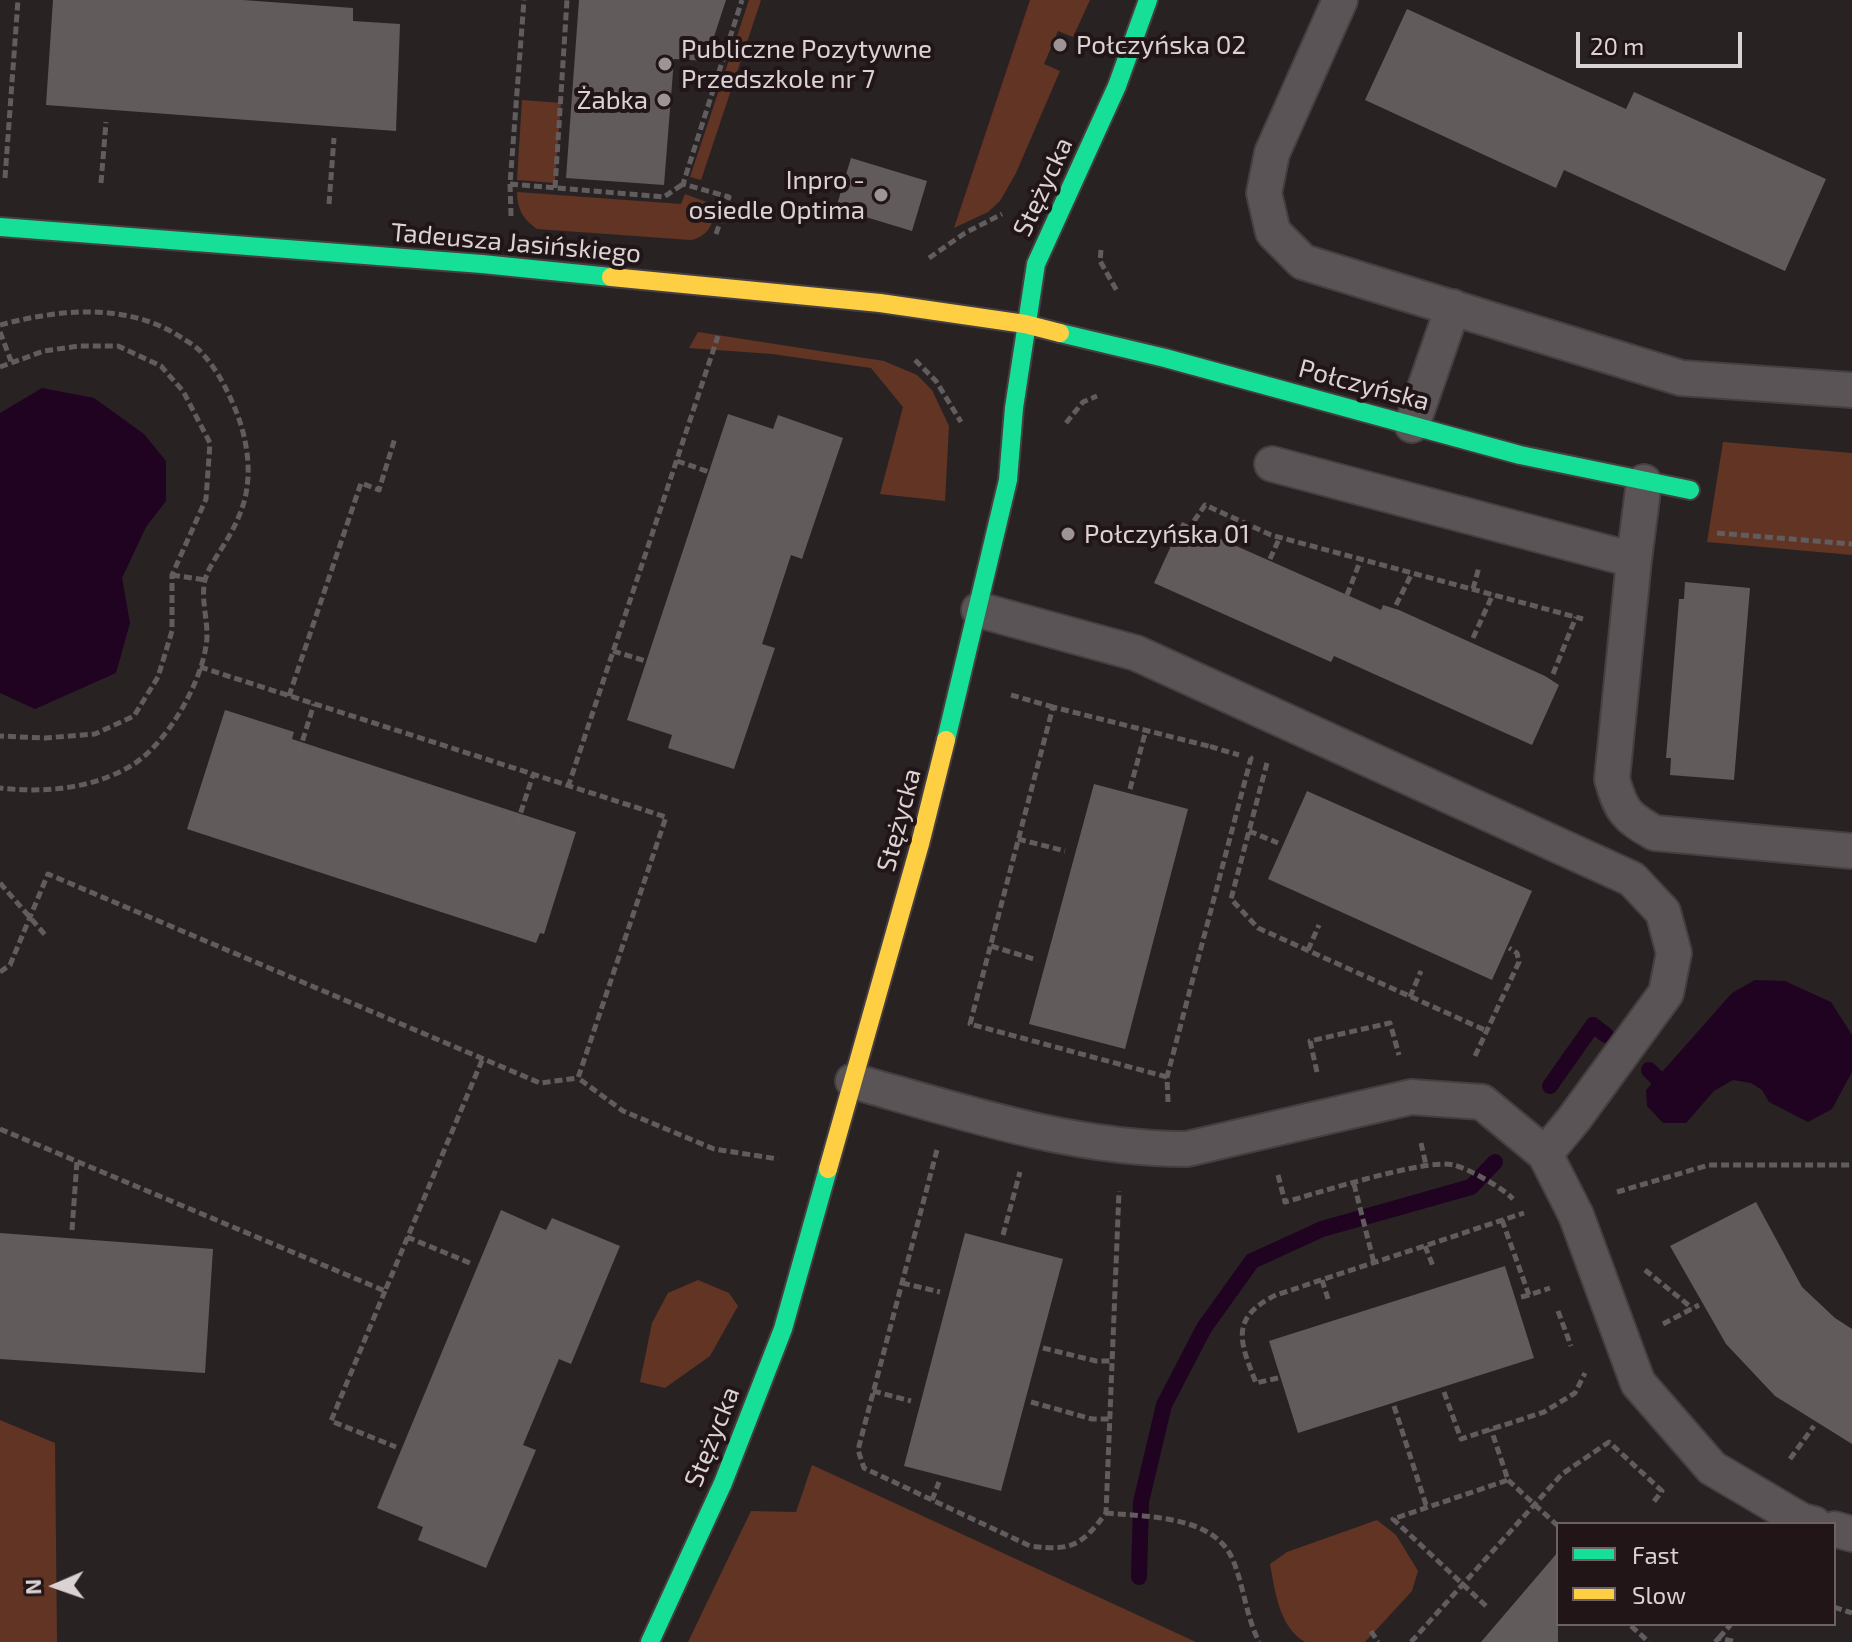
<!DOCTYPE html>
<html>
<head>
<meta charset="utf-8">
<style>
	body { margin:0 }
	#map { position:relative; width:1852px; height:1642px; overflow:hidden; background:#292223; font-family:"Exo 2",sans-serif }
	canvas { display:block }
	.legend { position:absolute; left:1556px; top:1522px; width:280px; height:104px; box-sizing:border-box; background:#221518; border:2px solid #6c6163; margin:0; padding:10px 14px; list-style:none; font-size:24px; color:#dbd2d4 }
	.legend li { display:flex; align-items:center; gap:16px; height:40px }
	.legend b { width:40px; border:2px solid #6c6163 }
	.north { position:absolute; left:16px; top:1546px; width:80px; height:80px; -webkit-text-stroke:6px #221518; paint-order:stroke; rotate:268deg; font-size:22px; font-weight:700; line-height:32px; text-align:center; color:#dbd2d4 }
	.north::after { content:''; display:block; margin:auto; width:28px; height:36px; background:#dbd2d4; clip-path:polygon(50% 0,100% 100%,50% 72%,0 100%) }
	.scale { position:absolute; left:1576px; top:32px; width:166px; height:36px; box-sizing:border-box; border:4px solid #dbd2d4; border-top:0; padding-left:10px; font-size:24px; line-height:28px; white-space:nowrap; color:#dbd2d4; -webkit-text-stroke:6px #221518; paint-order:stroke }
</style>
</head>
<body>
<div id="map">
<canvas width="1852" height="1642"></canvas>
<ul class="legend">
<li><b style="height:10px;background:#16e098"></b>Fast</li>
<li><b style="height:10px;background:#ffcf43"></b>Slow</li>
</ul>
<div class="north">N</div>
<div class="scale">20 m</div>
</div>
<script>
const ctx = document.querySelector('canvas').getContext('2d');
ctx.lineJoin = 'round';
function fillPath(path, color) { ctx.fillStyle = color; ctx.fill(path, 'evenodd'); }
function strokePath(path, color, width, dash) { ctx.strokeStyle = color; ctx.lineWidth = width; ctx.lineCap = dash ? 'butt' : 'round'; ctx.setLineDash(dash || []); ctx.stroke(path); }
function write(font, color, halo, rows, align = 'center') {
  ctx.font = font + ' "Exo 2",sans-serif'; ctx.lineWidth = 8; ctx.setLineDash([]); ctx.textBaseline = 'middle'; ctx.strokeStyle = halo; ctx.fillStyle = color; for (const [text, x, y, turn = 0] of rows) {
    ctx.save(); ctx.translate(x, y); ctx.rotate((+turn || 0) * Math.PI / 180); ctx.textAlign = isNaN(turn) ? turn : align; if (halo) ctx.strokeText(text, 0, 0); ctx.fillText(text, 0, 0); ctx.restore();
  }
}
const green = new Path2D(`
	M 749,0 L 761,0 L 701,180 L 690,177 Z
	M 1030,0 L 1090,0 L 1073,37 L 1058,31 L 1044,64 L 1060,71 L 1016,173 L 1000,201 L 988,212 L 954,228 Z
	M 522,100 L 561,103 L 555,183 L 517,180 Z
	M 517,192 L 681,204 L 685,194 L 717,206 C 713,222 710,236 691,240 L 537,229 C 523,219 517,209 517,192 Z
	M 698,332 L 884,361 L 917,375 L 932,390 L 949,426 L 945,501 L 880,494 L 903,407 L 871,368 L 772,354 L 689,348 Z
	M 1723,442 L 1852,453 L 1852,555 L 1707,542 Z
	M 698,1280 L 729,1293 L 738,1306 L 710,1356 L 665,1388 L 640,1382 L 652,1323 L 668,1293 Z
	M 0,1420 L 55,1443 L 57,1642 L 0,1642 Z
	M 812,1465 L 1196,1642 L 688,1642 L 751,1511 L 796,1512 Z
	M 1377,1520 L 1396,1535 L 1418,1571 L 1412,1591 L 1365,1642 L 1305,1642 C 1279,1627 1275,1591 1270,1564 L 1287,1552 Z`);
const water = new Path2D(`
	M 42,388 L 94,398 L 144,434 L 166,461 L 166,501 L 146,527 L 122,578 L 130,623 L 116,673 L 35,709 L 0,693 L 0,413 Z
	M 1755,980 L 1785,981 L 1831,1002 L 1852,1035 L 1852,1072 L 1832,1109 L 1808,1122 L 1769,1102 L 1762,1090 L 1751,1083 L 1733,1080 L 1714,1091 L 1686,1123 L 1663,1123 L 1647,1106 L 1646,1090 L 1732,993 Z`);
const stream = new Path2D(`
	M 1649,1070 L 1657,1078
	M 1550,1086 L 1593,1025 L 1606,1035
	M 1139,1577 L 1141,1502 L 1164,1405 L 1204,1328 L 1252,1261 L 1322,1229 L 1471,1187 L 1495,1162`);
const building = new Path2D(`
	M 53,0 L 243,0 L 353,8 L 353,21 L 400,24 L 396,131 L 46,105 Z
	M 579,0 L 726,0 L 706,61 L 674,59 L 664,185 L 566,178 Z
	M 1407,9 L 1626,109 L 1634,92 L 1826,179 L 1785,271 L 1564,170 L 1556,188 L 1365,100 Z
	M 851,158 L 927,181 L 912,231 L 836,208 Z
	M 728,414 L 773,429 L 778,415 L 843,438 L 802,559 L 791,555 L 762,644 L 775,648 L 734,769 L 668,748 L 672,735 L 627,720 Z
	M 1182,522 L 1381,610 L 1383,605 L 1399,610 L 1545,676 L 1559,685 L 1532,745 L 1334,656 L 1331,662 L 1154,583 Z
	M 1685,582 L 1750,588 L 1734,780 L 1670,775 L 1671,758 L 1666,758 L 1674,661 L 1679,599 L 1684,599 Z
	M 225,710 L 294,732 L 292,739 L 576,832 L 544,934 L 540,933 L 536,943 L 187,829 Z
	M 1094,784 L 1188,809 L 1125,1049 L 1029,1024 Z
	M 1307,791 L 1532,891 L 1492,980 L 1268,879 Z
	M 1756,1202 L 1802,1287 L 1835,1318 L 1852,1329 L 1852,1444 L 1775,1396 L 1726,1344 L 1670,1246 Z
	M 501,1210 L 546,1230 L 552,1218 L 620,1246 L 571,1364 L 559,1359 L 523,1445 L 536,1450 L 486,1568 L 418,1540 L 423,1527 L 377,1508 Z
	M 0,1233 L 213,1249 L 205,1373 L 0,1359 Z
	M 965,1233 L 1063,1259 L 1001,1491 L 904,1466 Z
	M 1505,1266 L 1534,1358 L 1298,1433 L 1269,1341 Z
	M 1558,1552 L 1558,1642 L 1481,1642 Z`);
const path = new Path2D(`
	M 5,178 L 18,0
	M 101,183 L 106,122
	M 510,184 L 664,197 L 683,184
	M 555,188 L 567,0
	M 329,204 L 334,138
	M 511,216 L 510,184 L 524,0
	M 716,234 L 729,197 L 683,184 L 742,0
	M 1101,250 L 1100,261 L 1117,291
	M 929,258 L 965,233 L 1002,214
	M 0,325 C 60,309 128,302 182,338 C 188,342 196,346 201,352 C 215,367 225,385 233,404 C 244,428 251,459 247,487 C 245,506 235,527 225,543 C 218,555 209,566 205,580 C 200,601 210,625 206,646 C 200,686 165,747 129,767 C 90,789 43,793 0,788
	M 0,332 L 11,361
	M 915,360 L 936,381 L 961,422
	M 0,367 L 44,351 L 79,346 L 118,346 L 161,366 L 183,391 L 210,443 L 206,499 L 172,575 L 172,631 L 158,677 L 134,716 L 95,734 L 45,738 L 0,736
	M 1066,423 L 1083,402 L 1097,396
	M 677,461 L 721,476
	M 1194,521 L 1205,505 L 1271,535 L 1583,619
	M 1717,533 L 1852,544
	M 1270,559 L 1280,537
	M 172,575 L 205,580
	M 1473,589 L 1479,567
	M 1347,595 L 1361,559
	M 1396,605 L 1412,573
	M 1473,638 L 1493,594
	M 613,651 L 659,665
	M 200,667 L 666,817 L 578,1078 L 623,1111 L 714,1149 L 778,1159
	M 1553,674 L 1576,617
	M 1011,695 L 1053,707
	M 289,696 L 361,483 L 379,490 L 395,438
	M 1213,745 L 1212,747 L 1239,755
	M 299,752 L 314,704
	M 1267,763 L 1231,899 L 1258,928 L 1487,1031
	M 568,787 L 718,336
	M 1130,789 L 1146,730
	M 517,824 L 533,775
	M 1249,831 L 1278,843
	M 1018,839 L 1065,851
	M 0,883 L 47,937
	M 991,946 L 1037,960
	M 1308,950 L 1319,925
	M 0,972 L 10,965 L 48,874 L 540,1083 L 578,1078
	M 1410,997 L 1421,971
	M 1475,1056 L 1519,962 L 1517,953 L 1509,948
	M 1317,1072 L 1310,1041 L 1390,1023 L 1399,1055
	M 1167,1077 L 970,1024 L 1053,707 L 1212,747
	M 1168,1102 L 1167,1077 L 1251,758 L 1249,757
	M 0,1129 L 385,1291 L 483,1058
	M 1421,1143 L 1426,1165
	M 937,1150 L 858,1450 L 864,1468 L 1030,1546 C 1072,1551 1081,1546 1106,1513 L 1119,1191
	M 1278,1175 L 1285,1202 C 1318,1193 1426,1158 1454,1165 C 1469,1169 1503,1188 1513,1199
	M 1354,1184 L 1374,1263
	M 1617,1192 L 1709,1165 L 1852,1165
	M 1502,1220 L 1529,1295 L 1550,1288
	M 72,1230 L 77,1161
	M 1003,1235 L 1020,1172
	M 407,1237 L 470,1263
	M 1425,1246 L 1433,1266
	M 1645,1270 L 1692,1308
	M 1322,1280 L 1329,1302
	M 902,1283 L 940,1292
	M 385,1291 L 331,1421 L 396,1447
	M 1521,1297 L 1529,1295
	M 1558,1311 L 1571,1346
	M 1663,1324 L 1699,1305
	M 1043,1348 L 1096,1361 L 1112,1361
	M 1278,1378 L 1256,1383 C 1240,1342 1229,1318 1276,1295 L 1524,1213
	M 873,1391 L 911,1401
	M 1444,1392 L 1461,1439 L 1544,1412 L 1575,1393 L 1585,1373
	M 1031,1402 L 1092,1419 L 1110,1419
	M 1394,1406 L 1427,1508
	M 1790,1459 L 1814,1426
	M 1508,1480 L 1558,1526
	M 932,1500 L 939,1482
	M 1106,1513 C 1147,1517 1214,1515 1233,1560 C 1244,1587 1246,1616 1259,1642
	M 1486,1606 L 1393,1519 L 1508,1480 L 1491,1429
	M 1834,1607 L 1852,1613
	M 1631,1626 L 1649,1642
	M 1371,1631 L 1378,1642
	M 1719,1638 L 1731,1624
	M 1411,1642 L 1562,1474 L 1609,1442 L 1662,1491 L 1652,1504
	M 1715,1642 L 1719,1638 L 1737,1642`);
const lane = new Path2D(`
	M 1340,0 L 1272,153 L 1264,193 L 1273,232 L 1303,262 L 1681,378 L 1852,390
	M 1412,425 L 1453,307
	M 1272,464 L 1634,560 L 1612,779 C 1621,811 1626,817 1655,833 L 1852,851
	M 1634,560 L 1644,482
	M 979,610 L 1136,653 L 1632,879 L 1663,912 L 1674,953 L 1666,993 L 1574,1119 L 1545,1154
	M 853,1081 C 962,1112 1073,1149 1187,1149 L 1411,1097 L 1482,1102 L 1545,1154 L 1576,1215 L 1638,1383 L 1712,1468 L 1802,1521 L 1814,1524
	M 1834,1529 L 1852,1534`);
const fast = new Path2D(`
	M 0,227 L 482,264 L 611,277
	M 1060,333 L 1165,358 L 1520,455 L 1690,490
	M 946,740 L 1008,480 L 1014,408 L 1036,264 L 1117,86 L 1148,0
	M 650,1642 L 723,1483 L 783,1329 L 828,1169`);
const slow = new Path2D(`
	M 611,277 L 880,303 L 1025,324 L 1060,333
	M 828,1169 L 920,844 L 946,740`);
const markers = [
	[1060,45,8,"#9d9496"],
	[665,64,8,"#9d9496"],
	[664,100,8,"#9d9496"],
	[881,195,8,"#9d9496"],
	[1068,534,8,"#9d9496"]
];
const poiNames = [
	["Połczyńska 02",1076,45],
	["Publiczne Pozytywne",681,49],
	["Przedszkole nr 7",681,79],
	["Żabka",648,100,"right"],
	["Inpro -",865,180,"right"],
	["osiedle Optima",865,210,"right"],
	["Połczyńska 01",1084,534]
];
const streetNames = [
	["Stężycka",1043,187,-65],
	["Tadeusza Jasińskiego",516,243,5],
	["Połczyńska",1364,385,15],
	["Stężycka",899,820,-75],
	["Stężycka",712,1437,-68]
];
fillPath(green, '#623424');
fillPath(water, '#1f0321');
strokePath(stream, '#1f0321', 16);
fillPath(building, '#625b5c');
strokePath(lane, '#453f41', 38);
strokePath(fast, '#453f41', 22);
strokePath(slow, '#453f41', 22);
strokePath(path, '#615d5e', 5, [8, 4]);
strokePath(lane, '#5a5456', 34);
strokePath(fast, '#16e098', 18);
strokePath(slow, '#ffcf43', 18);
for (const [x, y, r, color] of markers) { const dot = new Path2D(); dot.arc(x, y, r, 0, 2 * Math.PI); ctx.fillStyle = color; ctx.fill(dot); strokePath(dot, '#221518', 3); }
write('26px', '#dbd2d4', '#221518', poiNames, 'left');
write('26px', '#dbd2d4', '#221518', streetNames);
</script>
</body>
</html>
